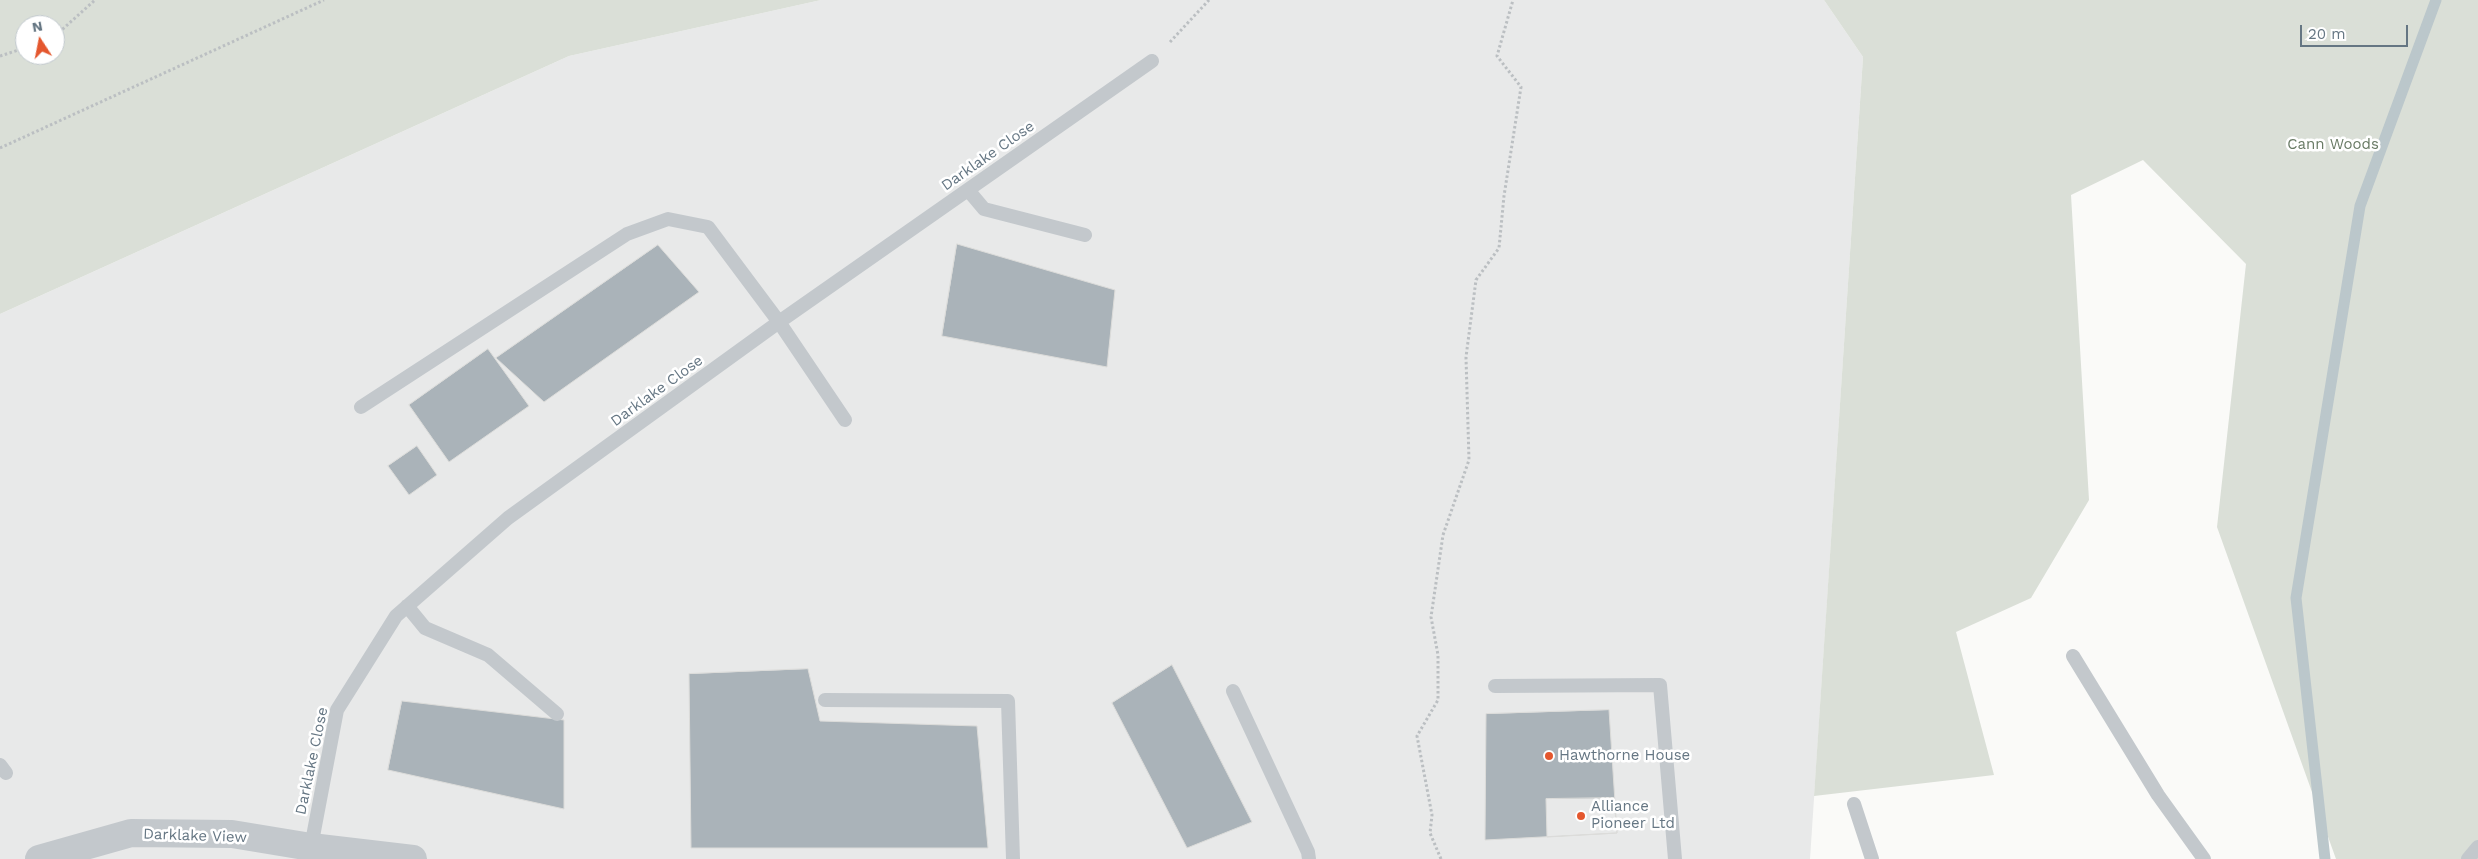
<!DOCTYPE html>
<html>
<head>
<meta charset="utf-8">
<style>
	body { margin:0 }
	#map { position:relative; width:2478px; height:859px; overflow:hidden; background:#fafaf8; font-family:"Work Sans",sans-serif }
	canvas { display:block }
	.north { position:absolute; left:15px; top:15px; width:50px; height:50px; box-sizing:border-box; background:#fff; border:1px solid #c1c8cd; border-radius:50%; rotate:349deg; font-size:14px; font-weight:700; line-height:20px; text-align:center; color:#657683 }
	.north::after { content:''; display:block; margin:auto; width:18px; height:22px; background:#e4572e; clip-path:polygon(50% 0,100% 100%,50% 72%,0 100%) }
	.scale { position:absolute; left:2300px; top:25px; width:108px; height:22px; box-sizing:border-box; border:2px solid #657683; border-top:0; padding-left:6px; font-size:15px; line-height:18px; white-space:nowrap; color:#657683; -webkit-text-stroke:4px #fff; paint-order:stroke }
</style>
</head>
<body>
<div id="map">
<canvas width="2478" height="859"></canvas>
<div class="north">N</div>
<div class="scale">20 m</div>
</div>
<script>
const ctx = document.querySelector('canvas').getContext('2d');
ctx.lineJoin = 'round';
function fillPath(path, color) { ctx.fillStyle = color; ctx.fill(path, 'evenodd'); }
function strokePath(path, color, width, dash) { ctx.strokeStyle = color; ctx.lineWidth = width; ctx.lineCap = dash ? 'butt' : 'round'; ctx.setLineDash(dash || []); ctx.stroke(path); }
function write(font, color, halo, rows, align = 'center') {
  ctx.font = font + ' "Work Sans",sans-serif'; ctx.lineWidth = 5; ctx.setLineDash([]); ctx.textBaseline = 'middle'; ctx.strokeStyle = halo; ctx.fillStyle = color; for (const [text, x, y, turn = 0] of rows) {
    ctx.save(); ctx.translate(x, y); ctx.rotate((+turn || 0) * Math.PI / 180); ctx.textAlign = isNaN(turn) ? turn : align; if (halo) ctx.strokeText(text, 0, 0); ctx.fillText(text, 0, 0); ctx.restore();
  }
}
const built = new Path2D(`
	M 821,0 L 1824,0 L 1863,57 L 1810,859 L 0,859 L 0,314 L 569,56 Z`);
const green = new Path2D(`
	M 0,0 L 821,0 L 569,56 L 0,314 ZM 25,25 L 55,25 L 55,55 L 25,55 Z
	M 1824,0 L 2478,0 L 2478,859 L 2336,859 L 2217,527 L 2246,264 L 2143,160 L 2071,195 L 2089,500 L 2031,598 L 1956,632 L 1994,775 L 1814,796 L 1863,57 Z`);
const stream = new Path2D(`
	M 2325,859 L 2296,598 L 2360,206 L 2436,0`);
const building = new Path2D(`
	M 957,244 L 1115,290 L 1107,367 L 942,336 Z
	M 658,245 L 699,292 L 544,402 L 496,358 Z
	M 488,349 L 529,406 L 449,462 L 409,405 Z
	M 417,446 L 437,475 L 409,495 L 388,466 Z
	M 1172,665 L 1252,822 L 1187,848 L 1112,703 Z
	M 808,669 L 820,721 L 977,726 L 988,848 L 691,848 L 689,674 Z
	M 402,701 L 564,720 L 564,809 L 388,770 Z
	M 1609,710 L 1617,833 L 1485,840 L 1486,714 Z
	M 1614,798 L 1617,833 L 1547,837 L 1546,799 Z`);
const path = new Path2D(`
	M 55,36 L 95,0
	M 1170,42 L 1209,0
	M 0,56 L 25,48
	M 0,148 L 324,0
	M 1441,859 L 1430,833 L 1432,815 L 1417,736 L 1438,700 L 1438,655 L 1431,617 L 1443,535 L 1469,460 L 1466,357 L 1476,280 L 1499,248 L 1504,196 L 1521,87 L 1497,56 L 1513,0`);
const service = new Path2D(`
	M 968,190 L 984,209 L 1085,235
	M 361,407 L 627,234 L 668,219 L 708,227 L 779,322 L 845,420
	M 407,606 L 425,628 L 488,655 L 557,714
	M 2073,656 L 2158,795 L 2204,859
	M 1495,686 L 1660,685 L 1675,859
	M 1233,691 L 1308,852 L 1309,859
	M 825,700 L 1008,701 L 1013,859
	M 0,765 L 6,773
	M 1854,804 L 1872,859
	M 311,847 L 337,710 L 396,616 L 508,518 L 779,322 L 1152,61
	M 2468,859 L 2478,847`);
const tertiary = new Path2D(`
	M 39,859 L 131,833 L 232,834 L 311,847 L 413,859`);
const markers = [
	[1549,756,5,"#e4572e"],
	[1581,816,5,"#e4572e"]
];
const parkNames = [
	["Cann Woods",2333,145]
];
const streetNames = [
	["Darklake Close",988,156,-35],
	["Darklake Close",657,391,-36],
	["Darklake Close",312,761,-78],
	["Darklake View",195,836,2]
];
const poiNames = [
	["Hawthorne House",1559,756],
	["Alliance",1591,807],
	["Pioneer Ltd",1591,824]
];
fillPath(built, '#e8e9e9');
fillPath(green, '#dadfd7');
strokePath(stream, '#bbc7cb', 11);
fillPath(building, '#aab3b9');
strokePath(building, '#dcdcda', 1);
strokePath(path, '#bbbfc2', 3, [2.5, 2.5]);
strokePath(service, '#c3c8cc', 14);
strokePath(tertiary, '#c3c8cc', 28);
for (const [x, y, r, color] of markers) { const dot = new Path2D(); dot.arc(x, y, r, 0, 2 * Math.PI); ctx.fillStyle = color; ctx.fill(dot); strokePath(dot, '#fff', 2); }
write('15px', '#687a64', '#fff', parkNames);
write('15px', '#657683', '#fff', streetNames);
write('15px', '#657683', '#fff', poiNames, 'left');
</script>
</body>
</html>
